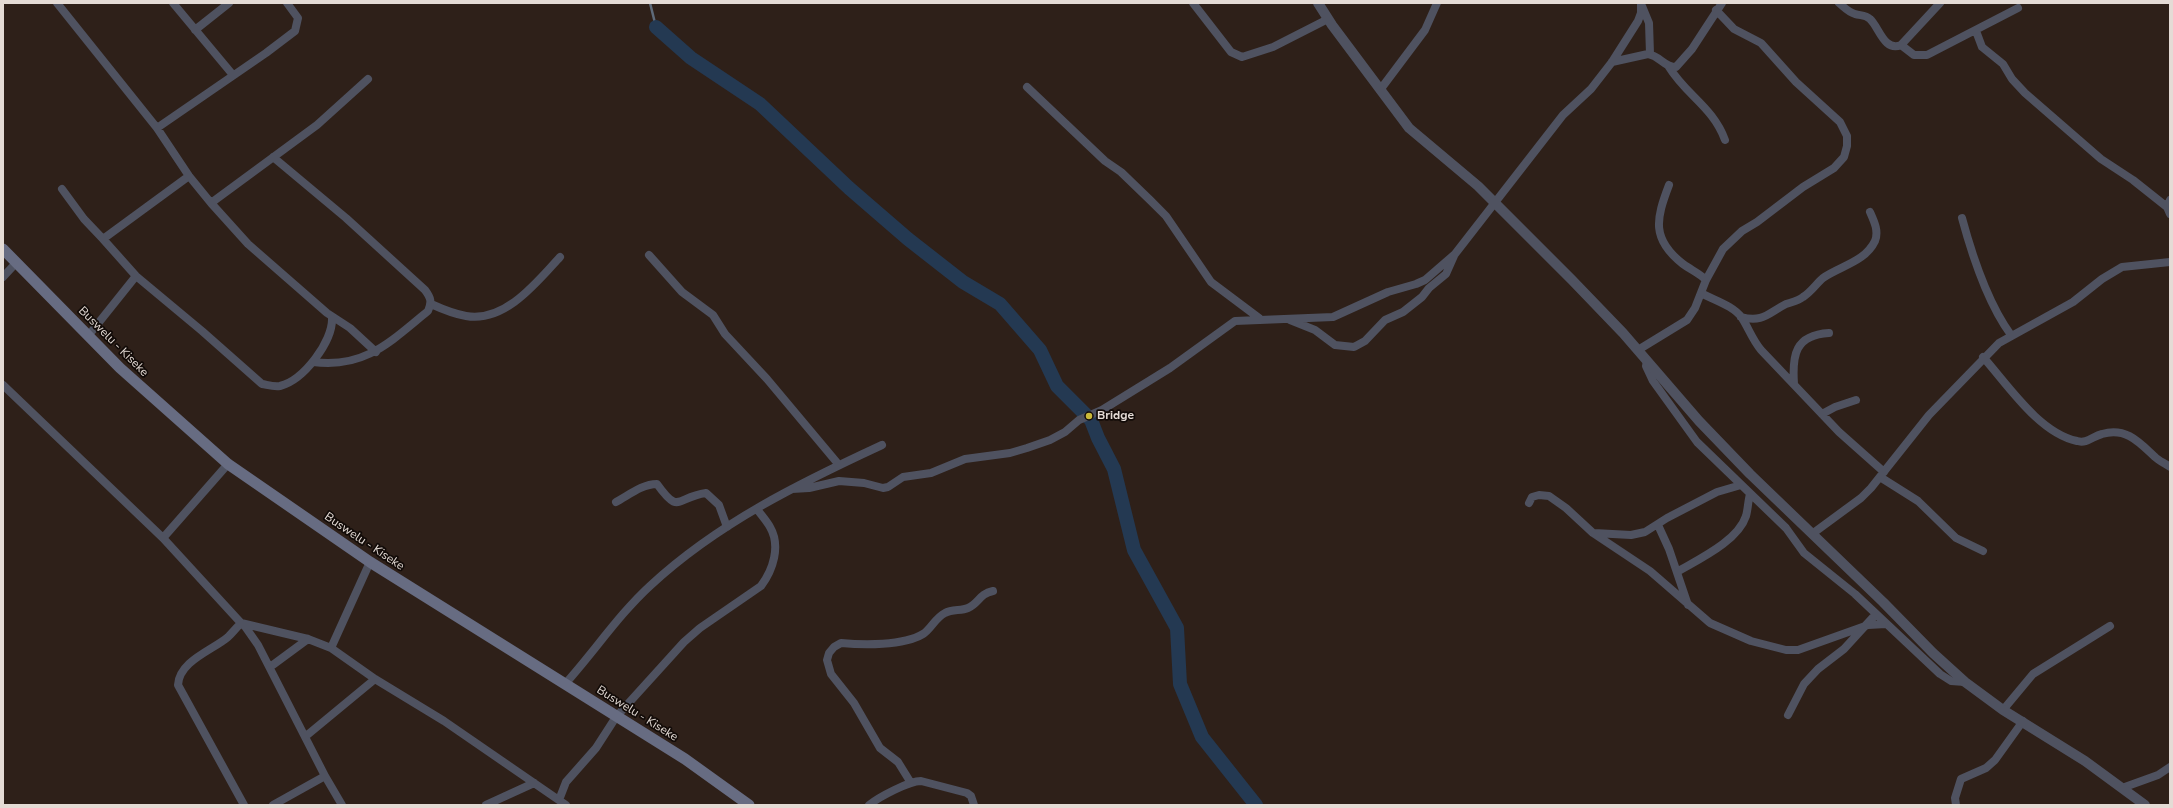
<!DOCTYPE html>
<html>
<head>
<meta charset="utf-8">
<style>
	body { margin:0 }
	#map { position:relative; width:2173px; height:808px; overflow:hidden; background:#2e2019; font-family:"Nunito Sans",sans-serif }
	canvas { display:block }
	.frame { position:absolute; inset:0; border:4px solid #e4dbd5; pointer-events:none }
</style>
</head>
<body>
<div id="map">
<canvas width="2173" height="808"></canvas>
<div class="frame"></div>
</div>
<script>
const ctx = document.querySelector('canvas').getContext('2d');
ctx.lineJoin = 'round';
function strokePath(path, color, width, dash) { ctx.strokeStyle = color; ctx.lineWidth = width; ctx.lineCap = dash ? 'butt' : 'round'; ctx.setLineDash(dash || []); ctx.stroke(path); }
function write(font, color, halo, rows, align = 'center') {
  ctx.font = font + ' "Nunito Sans",sans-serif'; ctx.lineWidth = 3.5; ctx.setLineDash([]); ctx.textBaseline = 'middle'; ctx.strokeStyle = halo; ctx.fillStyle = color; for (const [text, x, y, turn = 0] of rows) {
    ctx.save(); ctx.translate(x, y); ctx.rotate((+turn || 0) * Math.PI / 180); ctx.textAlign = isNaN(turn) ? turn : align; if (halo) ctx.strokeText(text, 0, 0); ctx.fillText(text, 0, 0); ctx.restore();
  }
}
const stream = new Path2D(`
	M 650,3 L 656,27`);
const river = new Path2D(`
	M 656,27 L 691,58 L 760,104 L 849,188 L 908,239 L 963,282 L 1000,304 L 1040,350 L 1057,386 L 1091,420 L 1098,438 L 1114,469 L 1134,550 L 1177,628 L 1180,684 L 1202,737 L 1256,805`);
const minor = new Path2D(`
	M 57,3 L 157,128 L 189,176 L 211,203 L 248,244 L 327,313 L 350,328 L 376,352
	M 173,3 L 233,75
	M 1193,3 L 1231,52 L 1242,57 L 1273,47 L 1328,19
	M 1839,3 C 1844,7 1848,12 1855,14 C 1860,16 1865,14 1870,19 C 1879,27 1884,52 1901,45 L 1940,3
	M 1642,6 L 1649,23 L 1650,54
	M 195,30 L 229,3
	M 1976,31 L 1982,47 L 2003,64 L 2012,79 L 2025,93 L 2101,159 L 2133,180 L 2167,207
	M 1901,45 L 1914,55 L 1927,55 L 2018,8
	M 1612,62 L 1648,54 C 1660,56 1664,67 1676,67 L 1692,49 L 1722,3
	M 1669,67 C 1686,95 1713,107 1725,140
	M 1027,87 L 1105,161 L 1121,172 L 1150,200 L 1166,216 L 1211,282 L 1259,318
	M 1380,90 L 1425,30 L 1437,3
	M 157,128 L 266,53 L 295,31 L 298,18 L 287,3
	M 273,157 L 346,218 L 425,290 C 431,298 432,302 428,311 C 391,341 365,369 313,362
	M 189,176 L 103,239 L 136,276 L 202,331 L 262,384 C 268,385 274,387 280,386 C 304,380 333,341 332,318
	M 1669,185 C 1656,219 1651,239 1683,264 C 1691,270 1699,273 1706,280
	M 62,189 L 84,219 L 103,239
	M 2170,200 L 2167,207 L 2170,214
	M 211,203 L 317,125 L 368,79
	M 1962,218 C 1972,255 1989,305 2011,335
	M 649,255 L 682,292 L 713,315 L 725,334 L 767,379 L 839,465
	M 3,277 L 16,263
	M 1701,293 C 1714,300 1734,306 1742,318 C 1749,329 1752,339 1761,350 L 1839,432 L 1884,472
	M 431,304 C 442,309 454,314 466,316 C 505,323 537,282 560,257
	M 1741,317 C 1763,323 1768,313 1786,304 C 1792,302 1798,301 1803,297 C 1811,292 1816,284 1823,278 C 1840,266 1865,262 1875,241 C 1879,231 1874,221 1870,212
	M 1290,320 L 1315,330 L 1335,345 L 1354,347 L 1365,341 L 1385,320 L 1403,312 L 1422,297 L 1429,288 L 1446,274 L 1454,256
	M 88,336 L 136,276
	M 1638,350 L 1687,320 L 1695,308 L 1706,280 L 1723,249 L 1742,231 L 1757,222 L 1803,187 L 1834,168 L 1844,157 L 1847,146 L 1847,136 L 1840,122 L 1796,82 L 1761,43 L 1734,29 L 1716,10
	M 1983,357 C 2008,385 2039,433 2077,441 C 2087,444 2093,436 2102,434 C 2126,427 2139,442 2155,457 C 2159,461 2165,463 2170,467
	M 1647,361 L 1646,366 L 1653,381 L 1697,442 L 1786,528 L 1804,553 L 1855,594 L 1940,674 L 1951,681 L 1965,682
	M 1794,384 C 1792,355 1795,335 1829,333
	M 3,385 L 163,538 L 241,623 L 308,639 L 331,648 L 375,679 L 444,721 L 566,805
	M 1822,414 L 1835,407 L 1856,400
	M 1880,477 L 1918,501 L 1956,538 L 1983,551
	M 792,489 L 809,488 L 839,481 L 864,483 L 883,488 L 888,487 L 903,477 L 931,473 L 965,459 L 1010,453 L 1027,448 L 1050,440 L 1065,432 L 1079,420 L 1102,410 L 1170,368 L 1235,321 L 1333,317 L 1388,292 L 1416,284 L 1425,280 L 1455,254 L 1563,115 L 1591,89 L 1612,62 L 1638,21 L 1641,13 L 1641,3
	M 616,502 C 629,495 642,484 657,484 C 680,516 676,497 706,493 L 719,505 L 727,527
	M 1529,503 L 1532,497 L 1539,495 L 1549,496 L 1566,508 L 1593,533 L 1650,571 L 1710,623 L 1751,641 L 1786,650 L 1798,650 L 1868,625 L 1886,624
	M 1658,525 L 1669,549 L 1688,605
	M 1594,533 L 1631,535 L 1645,532 L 1667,518 L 1717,492 L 1741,485
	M 1812,534 L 1861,498 L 1871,488 L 1929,415 L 1999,343 L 2073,302 L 2102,279 L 2122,267 L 2170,262
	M 163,538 L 228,464
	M 1677,572 C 1699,559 1738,541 1746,516 C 1748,509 1748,501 1750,494
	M 241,623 C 237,627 233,632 228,637 C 213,650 179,661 178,685 L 244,805
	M 244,625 L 258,645 L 325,776 L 342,805
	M 331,648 L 370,562
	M 270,667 L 308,639
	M 565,684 C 594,652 619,614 651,585 C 718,523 800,483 882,445
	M 2003,710 L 2033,674 L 2110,626
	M 1788,715 L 1804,684 L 1818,669 L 1844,649 L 1876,614
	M 306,736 L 375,679
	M 911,783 L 898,762 L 880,748 L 854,703 L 831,674 L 827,660 L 829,653 L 834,647 L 841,643 C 863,645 903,646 923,634 C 931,629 935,618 945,613 C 952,609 961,611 968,608 C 979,603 979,594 993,591
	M 2122,788 L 2158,775 L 2170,767
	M 559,800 L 566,782 L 596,748 L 616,717 L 684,642 L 700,628 L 761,586 C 773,570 781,546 770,527 C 766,520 761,515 757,509
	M 273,805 L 325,776
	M 486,805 L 534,783
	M 869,805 C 879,797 909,781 921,781 L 967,793 L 971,796 L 974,805
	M 1956,805 L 1955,798 L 1961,779 L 1986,768 L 1995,760 L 2023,721`);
const tertiary = new Path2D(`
	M 1318,3 L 1332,25 L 1409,128 L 1478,186 L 1572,280 L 1623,333 L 1699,421 L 1750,474 L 1883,602 L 1933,653 L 1965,682 L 2003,710 L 2085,761 L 2145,805`);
const secondary = new Path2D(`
	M 3,249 L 120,368 L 228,464 L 370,562 L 685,759 L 749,805`);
const markers = [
	[1089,416,4,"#cbba39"]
];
const streetNames = [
	["Buswelu - Kiseke",113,342,45],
	["Buswelu - Kiseke",364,542,34],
	["Buswelu - Kiseke",637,714,32]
];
const poiNames = [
	["Bridge",1097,416]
];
strokePath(stream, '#5e6a79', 2.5);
strokePath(river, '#243952', 14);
strokePath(minor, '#4f5260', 8);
strokePath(tertiary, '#4f5260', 10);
strokePath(secondary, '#676c82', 11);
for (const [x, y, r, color] of markers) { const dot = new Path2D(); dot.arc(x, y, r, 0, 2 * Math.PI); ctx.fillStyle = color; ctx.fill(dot); strokePath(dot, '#120b08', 1.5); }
write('12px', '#e4dbd5', '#120b08', streetNames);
write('bold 12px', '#e4dbd5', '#120b08', poiNames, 'left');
</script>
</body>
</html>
